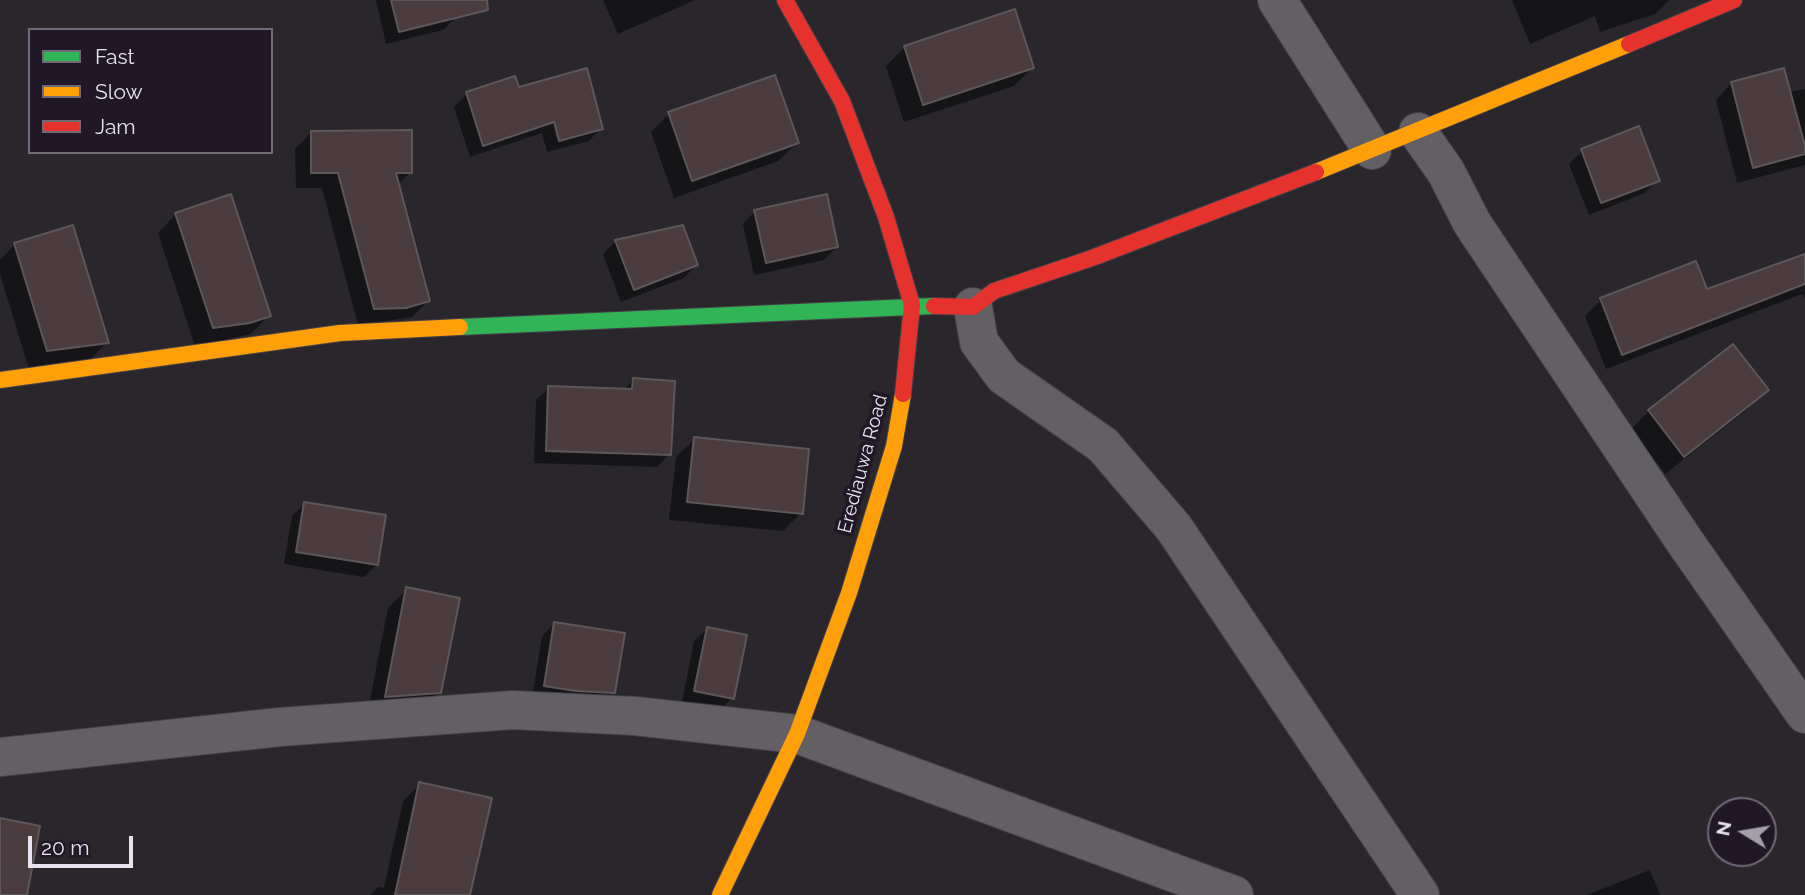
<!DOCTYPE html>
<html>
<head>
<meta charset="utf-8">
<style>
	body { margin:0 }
	#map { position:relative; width:1805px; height:895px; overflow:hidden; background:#29262c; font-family:Raleway,sans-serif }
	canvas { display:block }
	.legend { position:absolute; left:28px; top:28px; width:245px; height:126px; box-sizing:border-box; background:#201826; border:2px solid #706976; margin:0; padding:9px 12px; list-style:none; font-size:21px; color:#e7e2ed }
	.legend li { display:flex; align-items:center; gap:14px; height:35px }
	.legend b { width:35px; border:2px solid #706976 }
	.north { position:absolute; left:1707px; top:797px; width:70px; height:70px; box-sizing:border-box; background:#201826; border:2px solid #706976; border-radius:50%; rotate:281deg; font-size:19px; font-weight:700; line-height:28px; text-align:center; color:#e7e2ed }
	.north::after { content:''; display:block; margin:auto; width:24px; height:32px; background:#a4a0a9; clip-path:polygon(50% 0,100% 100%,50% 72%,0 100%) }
	.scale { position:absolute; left:28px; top:836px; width:105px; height:32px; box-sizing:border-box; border:4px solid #e7e2ed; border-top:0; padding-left:9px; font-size:21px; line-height:24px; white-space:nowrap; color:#e7e2ed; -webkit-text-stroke:5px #201826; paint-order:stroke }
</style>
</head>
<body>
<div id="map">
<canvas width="1805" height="895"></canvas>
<ul class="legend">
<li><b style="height:9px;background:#30b455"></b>Fast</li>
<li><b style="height:9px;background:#ff9f0a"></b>Slow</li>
<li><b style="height:9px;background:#e5322d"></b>Jam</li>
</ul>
<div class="north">N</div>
<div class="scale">20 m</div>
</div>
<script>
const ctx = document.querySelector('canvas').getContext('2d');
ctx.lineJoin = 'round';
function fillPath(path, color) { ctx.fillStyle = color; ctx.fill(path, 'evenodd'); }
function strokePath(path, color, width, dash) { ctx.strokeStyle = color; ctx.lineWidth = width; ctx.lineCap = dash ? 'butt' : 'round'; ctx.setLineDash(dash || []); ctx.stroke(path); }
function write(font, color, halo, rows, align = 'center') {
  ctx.font = font + ' Raleway,sans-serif'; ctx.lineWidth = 7; ctx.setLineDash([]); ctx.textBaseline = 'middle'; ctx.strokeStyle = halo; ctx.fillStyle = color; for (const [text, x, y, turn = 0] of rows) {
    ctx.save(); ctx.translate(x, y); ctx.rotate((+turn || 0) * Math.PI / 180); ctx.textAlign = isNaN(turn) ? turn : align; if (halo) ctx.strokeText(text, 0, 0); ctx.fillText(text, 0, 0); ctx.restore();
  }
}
const shadow = new Path2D(`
	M 376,0 L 452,0 L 456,17 L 443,30 L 386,44 Z
	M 603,0 L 695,0 L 618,34 Z
	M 1512,0 L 1669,0 L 1655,14 L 1600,32 L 1595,16 L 1530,44 Z
	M 905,47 L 1032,68 L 1014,86 L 904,122 L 886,66 Z
	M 1783,70 L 1789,92 L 1805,89 L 1805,165 L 1737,183 L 1716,100 L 1731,84 Z
	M 514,78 L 518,89 L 601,128 L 589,141 L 547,152 L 542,133 L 470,157 L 454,107 L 467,94 Z
	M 669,114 L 797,143 L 778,161 L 674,198 L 651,132 Z
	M 312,132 L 410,172 L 398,185 L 428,301 L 412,317 L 358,325 L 322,188 L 296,188 L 295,149 Z
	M 1582,151 L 1658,180 L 1645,193 L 1589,215 L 1569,164 Z
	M 755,211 L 837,247 L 824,260 L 754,275 L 743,224 Z
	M 176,214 L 269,315 L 251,334 L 195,346 L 158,233 Z
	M 616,241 L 696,265 L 684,278 L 621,302 L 603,254 Z
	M 15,244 L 107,342 L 89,361 L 29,369 L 0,274 L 0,260 Z
	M 1805,256 L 1805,298 L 1802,294 L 1606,369 L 1585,316 L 1601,300 L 1706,291 Z
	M 1733,346 L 1767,390 L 1748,409 L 1665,474 L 1631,430 L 1649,411 Z
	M 633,380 L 669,454 L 657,467 L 534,463 L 536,400 L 549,388 L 623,391 Z
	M 695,439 L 801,513 L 783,531 L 669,520 L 676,457 Z
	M 305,504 L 377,565 L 364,577 L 284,564 L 292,516 Z
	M 407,589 L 440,692 L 421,711 L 367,715 L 388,608 Z
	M 555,623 L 613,692 L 600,705 L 532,698 L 542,636 Z
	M 707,629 L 732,698 L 720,710 L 682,703 L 694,641 Z
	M 420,784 L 468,895 L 370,895 L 378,887 L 384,888 L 403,801 Z
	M 1650,870 L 1660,895 L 1587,895 Z`);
const building = new Path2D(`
	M 391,0 L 487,0 L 488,10 L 399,32 Z
	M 1015,9 L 1034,68 L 923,105 L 904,46 Z
	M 587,68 L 603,129 L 559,141 L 554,122 L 483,146 L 466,92 L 515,76 L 519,87 Z
	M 1784,68 L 1805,146 L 1805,154 L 1753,168 L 1731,82 Z
	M 775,75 L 799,143 L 692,181 L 668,112 Z
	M 1639,126 L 1660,181 L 1601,203 L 1581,149 Z
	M 412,130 L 412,173 L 396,173 L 430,301 L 406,308 L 374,309 L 338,173 L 311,173 L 311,131 Z
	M 231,194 L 271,316 L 250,323 L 213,328 L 175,213 Z
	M 827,194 L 838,247 L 766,263 L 754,210 Z
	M 73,225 L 109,343 L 47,351 L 14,243 Z
	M 683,225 L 698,265 L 634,290 L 615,240 Z
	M 1805,254 L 1805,284 L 1622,355 L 1600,298 L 1696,261 L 1707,289 Z
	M 1733,344 L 1769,390 L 1684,457 L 1648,410 Z
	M 633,378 L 675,381 L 671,455 L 546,451 L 548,386 L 632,389 Z
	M 694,437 L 809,449 L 803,514 L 687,502 Z
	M 304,502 L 386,515 L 378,565 L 296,552 Z
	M 406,587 L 460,598 L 441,693 L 385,697 Z
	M 554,622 L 625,633 L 615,693 L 576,691 L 544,686 Z
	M 707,627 L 747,635 L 734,699 L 694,691 Z
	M 419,782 L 492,798 L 470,895 L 395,895 Z
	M 0,818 L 40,826 L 27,895 L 0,895 Z`);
const street = new Path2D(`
	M 1277,0 L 1372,150
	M 1418,132 L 1446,172 L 1472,223 L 1683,539 L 1805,714
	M 973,307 L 979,342 L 1004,376 L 1103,445 L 1174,528 L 1420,895
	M 0,757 L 280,727 L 513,710 L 635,716 L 797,734 L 1234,895`);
const fast = new Path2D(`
	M 460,327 L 934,306`);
const slow = new Path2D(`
	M 1316,172 L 1629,44
	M 0,380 L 340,333 L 460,327
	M 720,895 L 797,734 L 849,593 L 894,446 L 903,394`);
const jam = new Path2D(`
	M 785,0 L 842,101 L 886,217 L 912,305 L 903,394
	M 1629,44 L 1734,0
	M 934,306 L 973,307 L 994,291 L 1092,258 L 1316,172`);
const streetNames = [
	["Erediauwa Road",863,464,-75]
];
fillPath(shadow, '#0007');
fillPath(building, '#4b3d3f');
strokePath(building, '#5d5759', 2);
strokePath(street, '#454148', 40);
strokePath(fast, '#454148', 18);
strokePath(slow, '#454148', 18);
strokePath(jam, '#454148', 18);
strokePath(street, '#625f65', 38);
strokePath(fast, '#30b455', 16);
strokePath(slow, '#ff9f0a', 16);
strokePath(jam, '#e5322d', 16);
write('19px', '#e7e2ed', '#201826', streetNames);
</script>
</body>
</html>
